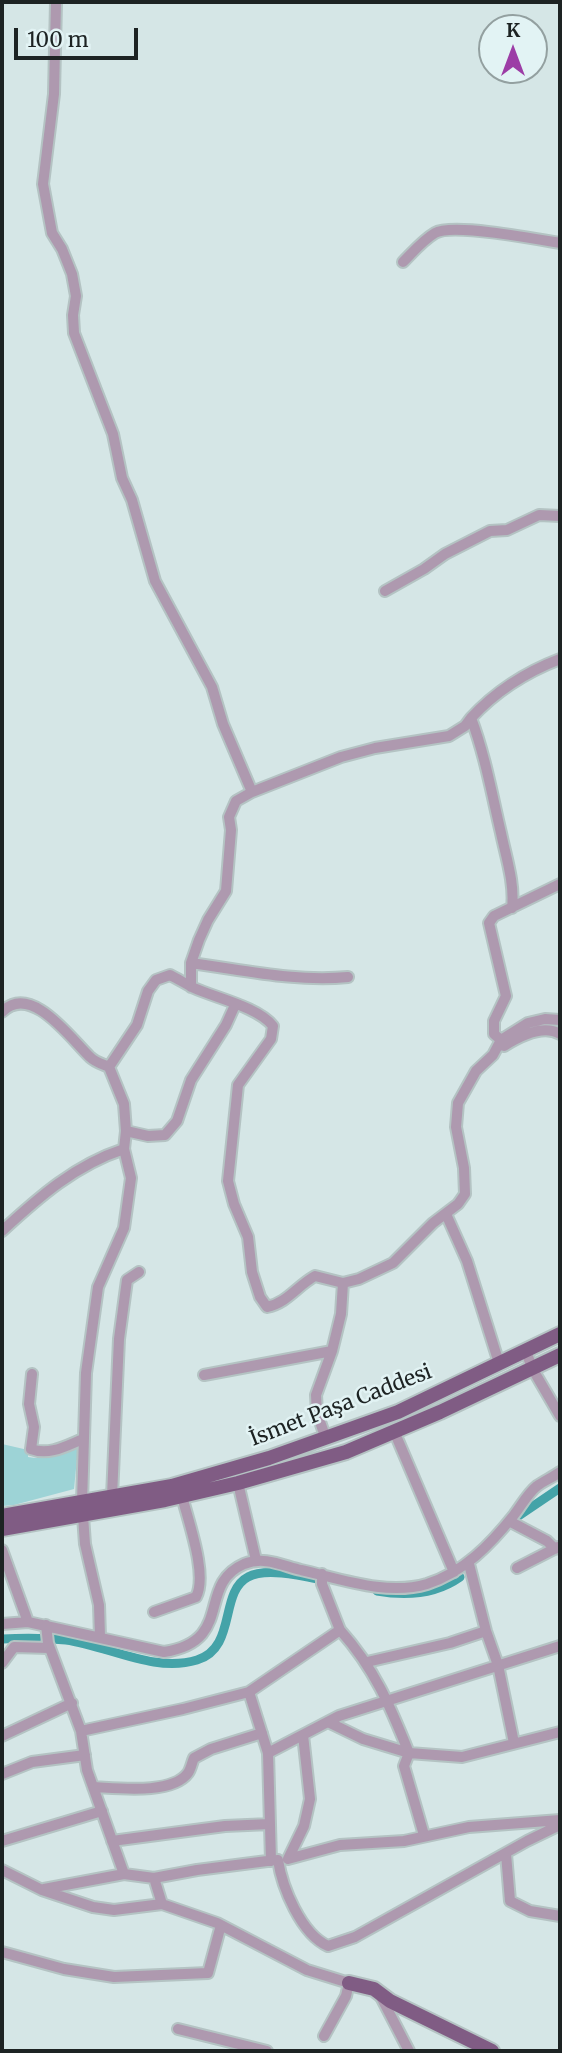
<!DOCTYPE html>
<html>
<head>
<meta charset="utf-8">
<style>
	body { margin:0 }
	#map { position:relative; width:562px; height:2053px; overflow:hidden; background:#d5e6e6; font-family:Merriweather,serif }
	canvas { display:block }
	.frame { position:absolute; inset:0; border:4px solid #1d2323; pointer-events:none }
	.north { position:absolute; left:478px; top:14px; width:70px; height:70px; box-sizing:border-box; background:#e2f3f4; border:2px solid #93a0a0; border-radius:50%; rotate:0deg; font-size:19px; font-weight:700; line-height:28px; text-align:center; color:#1d2323 }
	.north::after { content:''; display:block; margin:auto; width:24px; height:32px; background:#9c3da6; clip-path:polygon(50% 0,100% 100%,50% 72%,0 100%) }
	.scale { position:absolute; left:14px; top:28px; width:124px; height:32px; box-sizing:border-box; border:4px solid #1d2323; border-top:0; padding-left:9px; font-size:21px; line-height:24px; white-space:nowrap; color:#1d2323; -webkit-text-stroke:5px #e2f3f4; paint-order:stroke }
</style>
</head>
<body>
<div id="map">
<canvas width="562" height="2053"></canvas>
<div class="frame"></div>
<div class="north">K</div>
<div class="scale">100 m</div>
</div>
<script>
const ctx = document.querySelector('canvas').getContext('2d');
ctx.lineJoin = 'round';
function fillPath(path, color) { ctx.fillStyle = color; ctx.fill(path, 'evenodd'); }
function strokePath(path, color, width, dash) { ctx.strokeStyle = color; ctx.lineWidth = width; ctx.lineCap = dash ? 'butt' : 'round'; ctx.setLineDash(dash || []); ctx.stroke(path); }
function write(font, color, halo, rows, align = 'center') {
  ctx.font = font + ' Merriweather,serif'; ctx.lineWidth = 5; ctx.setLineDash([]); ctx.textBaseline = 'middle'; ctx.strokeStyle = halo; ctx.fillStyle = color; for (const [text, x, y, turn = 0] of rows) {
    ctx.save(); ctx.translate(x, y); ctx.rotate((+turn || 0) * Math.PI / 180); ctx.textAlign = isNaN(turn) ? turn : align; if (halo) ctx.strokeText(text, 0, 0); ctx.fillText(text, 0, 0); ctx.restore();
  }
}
const green = new Path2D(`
	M 2,1444 L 28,1450 L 28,1457 C 47,1461 60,1453 78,1448 L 74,1489 L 14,1505 L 2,1506 Z`);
const canal = new Path2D(`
	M 514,1519 L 560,1488
	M 377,1591 C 405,1596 436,1594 460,1577
	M 2,1639 C 23,1638 45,1638 66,1640 C 109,1646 154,1673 197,1660 C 237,1648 219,1592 248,1577 C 266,1567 303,1576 322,1580`);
const minor = new Path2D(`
	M 56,2 L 54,94 L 43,184 L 52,233 L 62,249 L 72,274 L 76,296 L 73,315 L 74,333 L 113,434 L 122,478 L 132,500 L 155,581 L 212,687 L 223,724 L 252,792 L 236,801 L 229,817 L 231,830 L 226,891 L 208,920 L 199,940 L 191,963 L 191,987
	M 403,262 C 413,252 423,240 435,233 C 452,223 537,239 560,243
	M 385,591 L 424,569 L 445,554 L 490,531 L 507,530 L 539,515 L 560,516
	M 252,792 L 341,757 L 375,748 L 449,736 L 465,726 L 471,718
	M 512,908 C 515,884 506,857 501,833 C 492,795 485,755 471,718 C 495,692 526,672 560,659
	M 191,963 C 244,970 295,982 348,977
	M 2,1012 C 31,982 71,1039 90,1057 C 95,1062 102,1064 109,1067 L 124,1104 L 126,1131 L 124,1149 L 131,1178 L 124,1228 L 98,1287 L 86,1373 L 82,1502
	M 501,1040 L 494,1034 L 494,1021 L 506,996 L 489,923 L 494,916 L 560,884
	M 504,1046 C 520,1036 543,1024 560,1034
	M 109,1067 L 137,1025 L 148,991 L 156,980 L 170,975 C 178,979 186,984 194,988 C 216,998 258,1007 273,1026 L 271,1039 L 238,1085 L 228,1181 L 234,1204 L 248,1237 L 252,1272 L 260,1297 L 267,1307 C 287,1303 297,1286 315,1276 L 343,1283 L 359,1279 L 393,1263 L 433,1223 L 458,1204 L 465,1194 L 464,1168 L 456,1127 L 458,1103 L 476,1071 L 493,1055 L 501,1040 L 528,1023 L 545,1019 L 560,1020
	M 126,1131 L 148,1136 L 165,1135 L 177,1121 L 191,1080 L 226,1025 L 235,1005
	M 446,1214 L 467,1261 L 499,1363
	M 2,1231 C 39,1197 75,1165 124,1149
	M 526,1351 L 532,1368 L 560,1416
	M 32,1374 L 29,1404 L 34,1427 L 31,1449 C 49,1456 66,1446 83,1439
	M 204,1375 L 332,1351
	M 394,1431 L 454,1572
	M 326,1439 L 317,1413 L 316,1395 L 332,1351 L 341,1314 L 343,1283
	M 238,1483 L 256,1560
	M 112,1496 L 119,1339 L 127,1280 L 139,1272
	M 83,1516 L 85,1544 L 99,1605 L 100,1637
	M 509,1521 L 547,1541 L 555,1549
	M 2,1550 L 28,1622
	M 469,1564 L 486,1631 L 498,1665 L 514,1743
	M 517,1568 L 558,1547
	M 154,1612 L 196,1597 C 208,1575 188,1521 182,1496
	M 2,1624 L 28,1622 L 164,1652 C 235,1641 196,1585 244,1564 C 264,1556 281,1565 301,1570 C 341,1579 387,1596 427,1584 C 464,1572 490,1545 514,1515 C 521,1506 528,1493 537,1486 C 544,1481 553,1477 560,1472
	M 46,1625 L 48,1643 L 81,1731 L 87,1770 L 124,1874 L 154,1878 L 162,1904
	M 340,1630 C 375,1669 390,1706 409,1753 L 404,1766 L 424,1835
	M 367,1662 L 450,1643 L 486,1631
	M 2,1663 L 14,1647 L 49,1648
	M 249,1692 L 268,1753 L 271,1861
	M 328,1722 L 363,1739 L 409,1753 L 462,1757 L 560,1732
	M 81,1731 L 183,1709 L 249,1692 L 340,1630 L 322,1584 L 322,1574
	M 303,1735 L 310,1799 L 304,1826 L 288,1859 L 340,1845 L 404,1841 L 469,1827 L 560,1820
	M 2,1736 L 72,1703
	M 268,1753 L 339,1716 L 560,1646
	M 2,1774 L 32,1762 L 85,1755
	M 93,1787 C 117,1788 172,1795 188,1773 C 191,1769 192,1762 194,1758 L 211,1749 L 262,1733
	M 2,1841 L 102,1811
	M 112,1841 L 225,1826 L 270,1824
	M 506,1854 L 510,1901 L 530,1911 L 560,1916
	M 278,1860 C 282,1887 301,1934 328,1946 L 355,1937 L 527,1841 L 560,1825
	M 2,1870 L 42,1890 L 93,1907 L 114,1910 L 162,1904 L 217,1923 L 307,1970 L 349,1983 L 346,1996 L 324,2036
	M 154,1878 L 197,1870 L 275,1860
	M 44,1889 L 124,1874
	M 2,1952 L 64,1969 L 114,1977 L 208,1973 L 221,1925
	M 380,1995 L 409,2051
	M 178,2029 L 267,2051`);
const major = new Path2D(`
	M 2,1516 L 172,1486 L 269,1458 L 398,1412 L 560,1334
	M 2,1529 L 165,1500 L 238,1483 L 346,1452 L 440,1412 L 560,1355
	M 349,1983 L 374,1989 L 390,2001 L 492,2051`);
const streetNames = [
	["İsmet Paşa Caddesi",341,1406,-21]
];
fillPath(green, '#9dd3d6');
strokePath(canal, '#44a3a8', 9);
strokePath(minor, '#b4c3c3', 14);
strokePath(major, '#b4c3c3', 18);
strokePath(minor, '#ae99af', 10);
strokePath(major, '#805c84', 14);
write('21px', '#1d2323', '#e2f3f4', streetNames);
</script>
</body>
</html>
